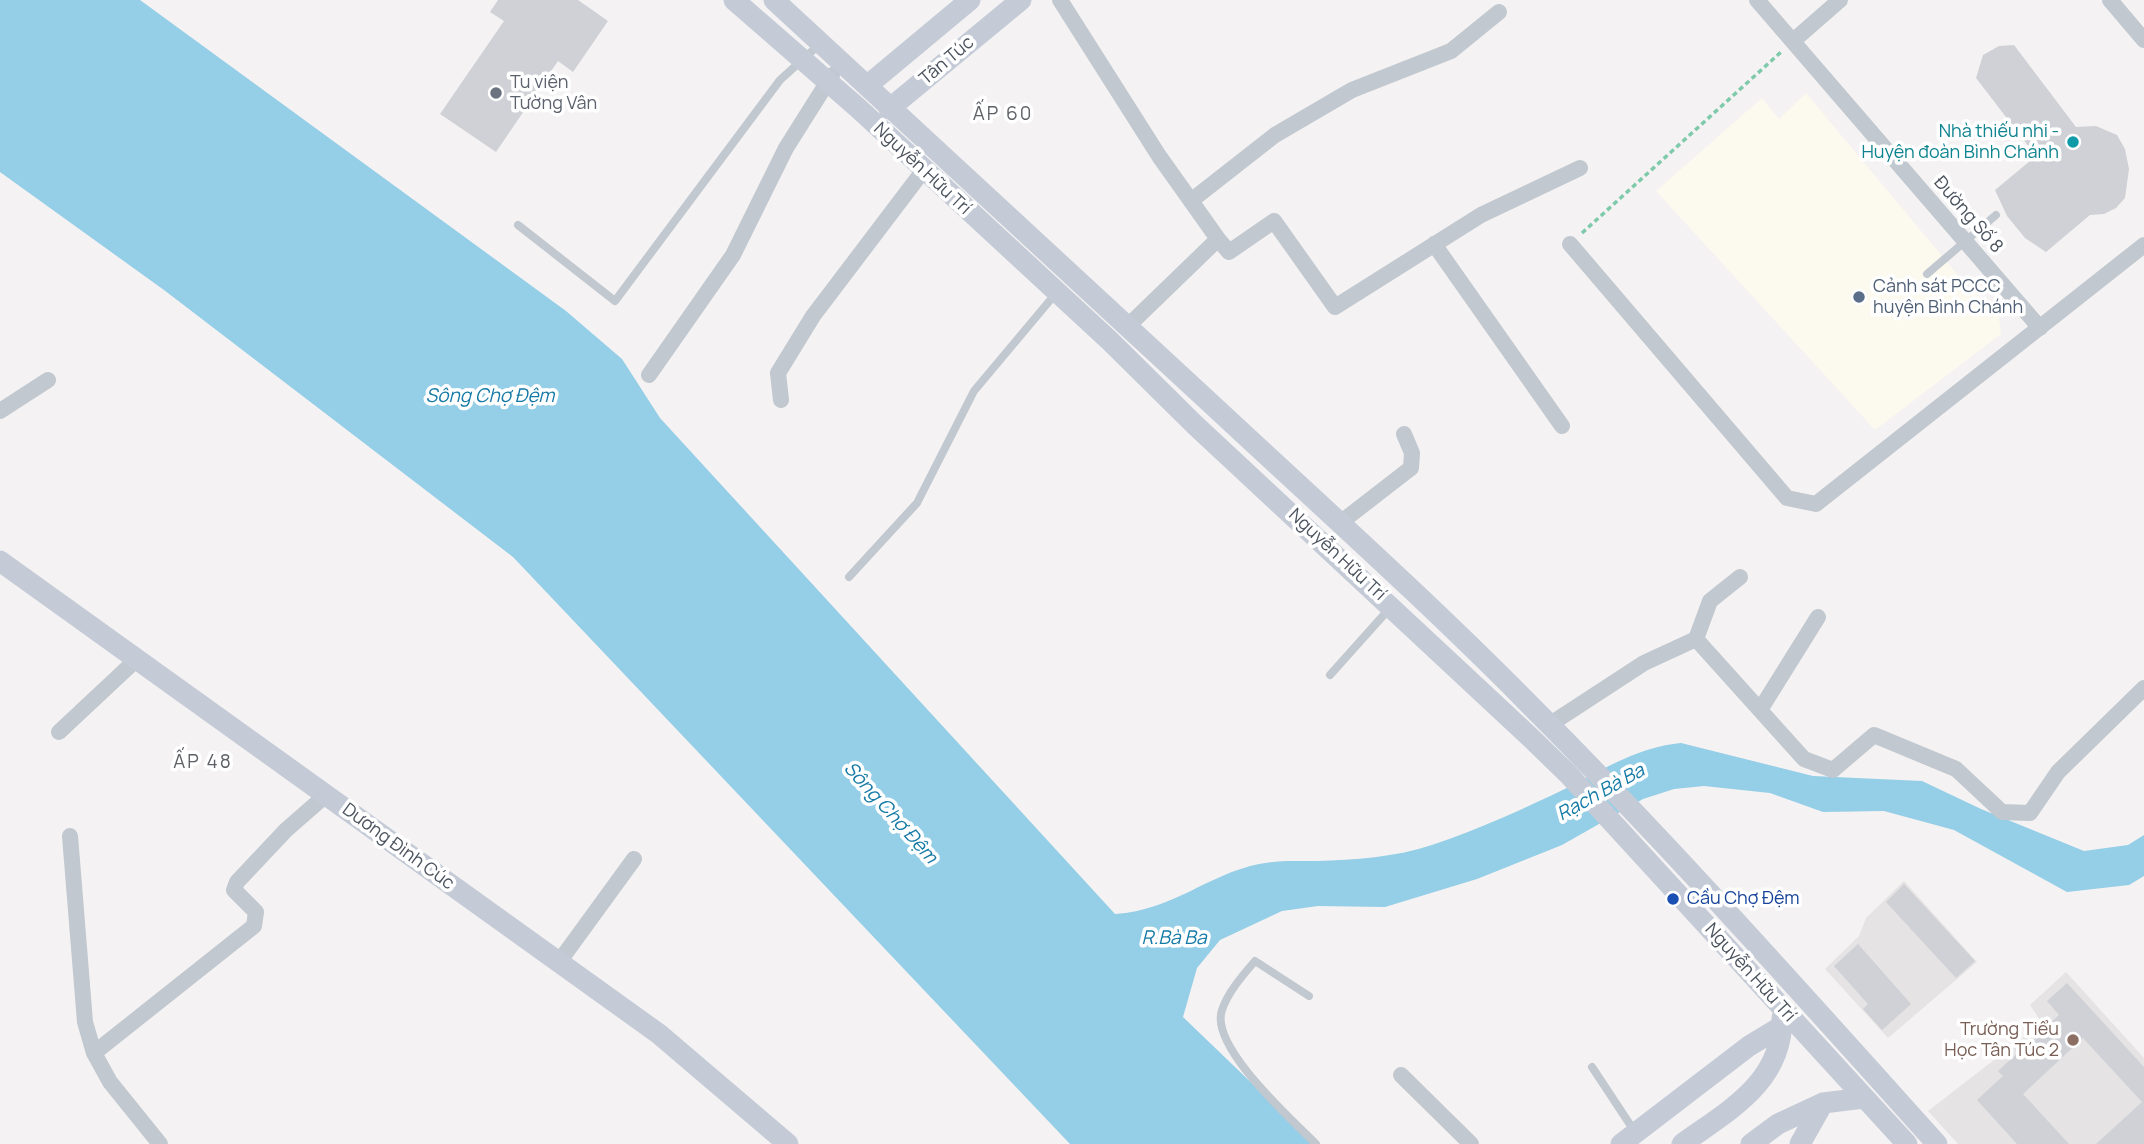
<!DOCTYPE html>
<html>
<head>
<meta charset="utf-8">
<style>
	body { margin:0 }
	canvas { display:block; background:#f4f2f2 }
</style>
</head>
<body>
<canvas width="2144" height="1144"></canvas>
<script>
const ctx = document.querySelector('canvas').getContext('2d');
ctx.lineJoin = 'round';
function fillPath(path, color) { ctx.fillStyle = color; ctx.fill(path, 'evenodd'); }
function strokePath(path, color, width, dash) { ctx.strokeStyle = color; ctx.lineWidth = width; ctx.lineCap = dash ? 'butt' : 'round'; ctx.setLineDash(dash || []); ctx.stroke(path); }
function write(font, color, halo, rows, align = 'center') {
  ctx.font = font + ' Manrope,sans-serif'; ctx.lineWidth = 7; ctx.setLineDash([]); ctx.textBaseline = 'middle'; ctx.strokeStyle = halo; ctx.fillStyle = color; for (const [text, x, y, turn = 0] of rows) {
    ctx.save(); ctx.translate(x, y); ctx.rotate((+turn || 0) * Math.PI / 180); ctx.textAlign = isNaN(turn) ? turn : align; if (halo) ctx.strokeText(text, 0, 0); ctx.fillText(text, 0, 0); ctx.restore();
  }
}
const commercial = new Path2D(`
	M 1806,93 L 1972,292 L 1984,298 L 1999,316 L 2001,334 L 1875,430 L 1656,191 L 1762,98 L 1779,119 Z`);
const education = new Path2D(`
	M 1904,881 L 1977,962 L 1888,1038 L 1825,969 L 1859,936 L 1866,918 Z
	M 2066,972 L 2144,1058 L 2144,1144 L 1958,1144 L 1928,1111 L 2042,1023 L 2030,1005 Z`);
const water = new Path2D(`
	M 0,0 L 140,0 L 566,311 L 622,359 L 660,418 L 1115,914 C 1174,910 1206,875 1259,864 C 1278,860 1297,861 1317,861 C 1353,860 1397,857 1432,845 C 1478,830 1525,808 1569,787 C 1606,768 1638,747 1681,743 L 1813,776 L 1922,781 L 1981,809 L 2084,851 L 2128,845 L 2144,835 L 2144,876 L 2129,885 L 2067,892 L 1954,830 L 1884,811 L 1823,812 L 1770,793 L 1704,786 L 1674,789 L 1643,799 L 1562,845 L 1477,879 L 1385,907 L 1318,906 L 1282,911 L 1220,940 L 1197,968 L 1183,1017 L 1315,1144 L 1070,1144 L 513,557 L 164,290 L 0,172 Z`);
const building = new Path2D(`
	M 498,0 L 578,0 L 608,21 L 573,72 L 558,61 L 496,152 L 440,114 L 504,21 L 490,12 Z
	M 2014,45 L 2076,127 L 2096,126 L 2117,135 L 2125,149 L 2129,169 L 2125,198 L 2116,208 L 2104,214 L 2090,215 L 2046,252 L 2025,238 L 2007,216 L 1995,190 L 2036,156 L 1976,78 L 1983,55 L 1999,46 Z
	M 1904,884 L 1975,961 L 1956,978 L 1886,902 Z
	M 1858,944 L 1911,1004 L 1882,1030 L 1863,1009 L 1868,1004 L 1834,966 Z
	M 2067,983 L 2144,1067 L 2144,1144 L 2096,1144 L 2142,1102 L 2083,1038 L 2023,1094 L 2069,1144 L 2017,1144 L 1977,1100 L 2003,1076 L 1998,1071 L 2059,1015 L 2047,1001 Z`);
const path = new Path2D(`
	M 1582,233 L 1781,52`);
const lane = new Path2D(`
	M 518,225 L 615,301 L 780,80 L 821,43
	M 1927,274 L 1996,215
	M 849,577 L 917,503 L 974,391 L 1057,292
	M 1330,675 L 1390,608
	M 1309,996 L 1255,961 C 1243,975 1228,992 1222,1010 C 1209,1046 1292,1120 1316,1144
	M 1592,1067 L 1635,1132`);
const street = new Path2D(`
	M 1060,0 L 1159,156 L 1218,239 L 1128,326
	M 1757,0 L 2040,328
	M 2110,0 L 2144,40
	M 1793,41 L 1840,0
	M 1192,200 L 1275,135 L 1352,90 L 1451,51 L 1499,12
	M 1218,239 L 1229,252 L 1274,221 L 1335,307 L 1481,215 L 1580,168
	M 1434,244 L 1562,426
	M 1570,244 L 1787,498 L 1816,504 L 2144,245
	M 649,375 L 733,255 L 786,148 L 832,75
	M 781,400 L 778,373 L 813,316 L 923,171
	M 0,411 L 48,380
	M 1340,523 L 1411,468 L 1412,453 L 1404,434
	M 1696,639 L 1804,759 L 1833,770 L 1874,735 L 1956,769 L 2002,812 L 2030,813 L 2058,772 L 2144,688
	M 1760,710 L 1818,617
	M 1549,725 L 1644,663 L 1696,639 L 1710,601 L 1740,577
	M 59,732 L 137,659
	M 70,836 L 85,1022 L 94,1053 L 110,1082 L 160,1144
	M 559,962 L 634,859
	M 94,1053 L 254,926 L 256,912 L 234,890 L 237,882 L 286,830 L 326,795
	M 1401,1075 L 1471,1144`);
const secondary = new Path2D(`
	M 734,0 L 858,108 L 1110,341 L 1195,425 L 1531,738 L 1568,774 L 1907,1144
	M 774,0 C 923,136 1071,274 1220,412 C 1322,507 1426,600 1524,699 C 1667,842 1802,994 1937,1144
	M 868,85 L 970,0
	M 889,109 L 1021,0
	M 0,561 L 659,1034 L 788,1144
	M 1621,1144 L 1749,1046 L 1782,1026
	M 1682,1144 C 1729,1110 1782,1083 1782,1018
	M 1751,1144 L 1778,1124 L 1823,1103 L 1864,1098
	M 1800,1144 L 1823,1103`);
const markers = [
	[496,93,7,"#6b7280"],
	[2073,142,7,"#0f9aa8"],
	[1859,297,7,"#5c6f8a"],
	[1673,899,7,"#1a4fb4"],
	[2073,1040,7,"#8d6e63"]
];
const streetNames = [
	["Tân Túc",947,61,-40],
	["Nguyễn Hữu Trí",922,169,43],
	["Đường Số 8",1968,215,49],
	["Nguyễn Hữu Trí",1337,555,43],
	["Dương Đình Cúc",398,847,36],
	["Nguyễn Hữu Trí",1750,973,48]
];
const worshipNames = [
	["Tu viện",510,83],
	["Tường Vân",510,104]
];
const cultureNames = [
	["Nhà thiếu nhi -",2059,132],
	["Huyện đoàn Bình Chánh",2059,153]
];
const serviceNames = [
	["Cảnh sát PCCC",1873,287],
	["huyện Bình Chánh",1873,308]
];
const transitNames = [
	["Cầu Chợ Đệm",1687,899]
];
const educationNames = [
	["Trường Tiểu",2059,1030],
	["Học Tân Túc 2",2059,1051]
];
const neighbourhoodNames = [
	["ẤP 60",1003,115],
	["ẤP 48",203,763]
];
const waterNames = [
	["Sông Chợ Đệm",490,397],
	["Rạch Bà Ba",1601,793,-29],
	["Sông Chợ Đệm",890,813,48],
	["R.Bà Ba",1174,939]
];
fillPath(commercial, '#fcf9ee');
fillPath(education, '#e5e3e3');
fillPath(water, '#94cee7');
fillPath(building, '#cfd1d6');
strokePath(path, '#7ecaab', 3.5, [5, 3.5]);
strokePath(lane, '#c1c8cf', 8);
strokePath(street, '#c1c8cf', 16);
strokePath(secondary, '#c4cbd7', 21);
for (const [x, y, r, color] of markers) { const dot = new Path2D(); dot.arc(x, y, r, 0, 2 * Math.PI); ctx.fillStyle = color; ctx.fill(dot); strokePath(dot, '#fff', 2.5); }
write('18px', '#4b535e', '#fff', streetNames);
write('18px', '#5b616d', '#fff', worshipNames, 'left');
write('18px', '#0d838f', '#fff', cultureNames, 'right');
write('18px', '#4e5e75', '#fff', serviceNames, 'left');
write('18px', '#164399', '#fff', transitNames, 'left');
write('18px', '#785e54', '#fff', educationNames, 'right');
ctx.letterSpacing = '2px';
write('19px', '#5e6166', '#fff', neighbourhoodNames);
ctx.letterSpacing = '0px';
write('italic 19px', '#167aa6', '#fff', waterNames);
</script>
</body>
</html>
